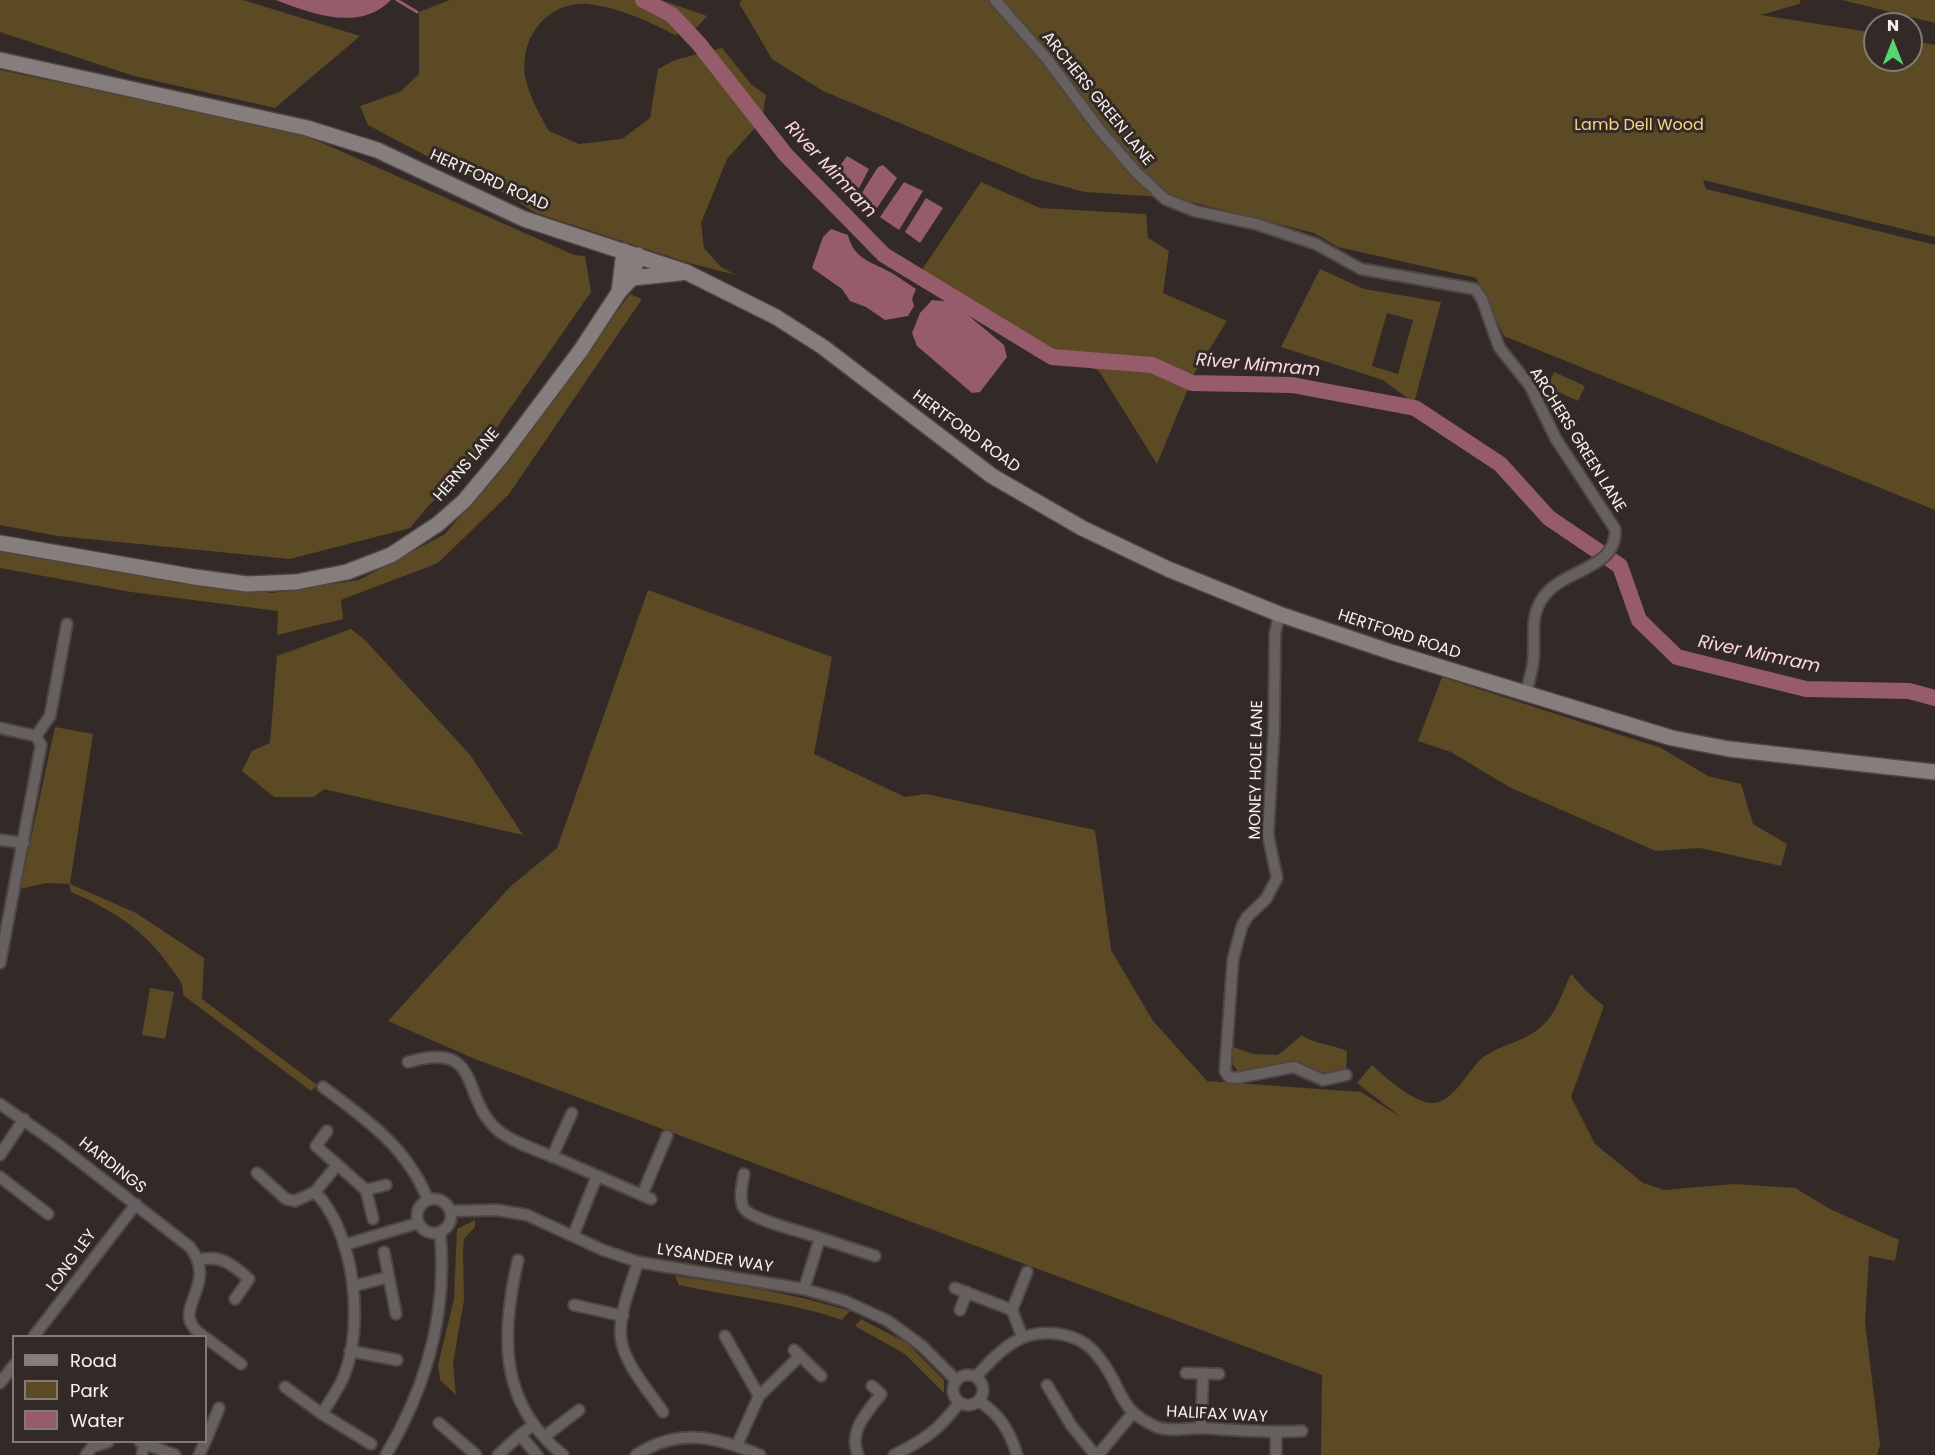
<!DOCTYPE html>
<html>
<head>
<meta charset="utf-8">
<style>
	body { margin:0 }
	#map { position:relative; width:1935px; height:1455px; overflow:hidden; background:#332a27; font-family:Poppins,sans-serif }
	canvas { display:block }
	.legend { position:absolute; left:12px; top:1335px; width:195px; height:108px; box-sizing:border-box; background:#332a27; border:2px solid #827a77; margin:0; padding:8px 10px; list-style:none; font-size:18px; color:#f8f2ef }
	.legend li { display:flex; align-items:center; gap:12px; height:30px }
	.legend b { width:30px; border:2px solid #827a77 }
	.north { position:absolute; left:1863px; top:12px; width:60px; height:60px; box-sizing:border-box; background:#332a27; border:2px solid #827a77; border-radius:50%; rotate:0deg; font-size:16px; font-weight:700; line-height:24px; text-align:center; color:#f8f2ef }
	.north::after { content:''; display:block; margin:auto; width:21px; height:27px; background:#56d671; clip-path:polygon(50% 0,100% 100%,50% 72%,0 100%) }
</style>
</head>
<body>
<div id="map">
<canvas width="1935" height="1455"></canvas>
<ul class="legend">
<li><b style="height:8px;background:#867e7d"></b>Road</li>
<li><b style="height:16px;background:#5b4a24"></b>Park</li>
<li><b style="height:16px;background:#965c6b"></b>Water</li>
</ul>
<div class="north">N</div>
</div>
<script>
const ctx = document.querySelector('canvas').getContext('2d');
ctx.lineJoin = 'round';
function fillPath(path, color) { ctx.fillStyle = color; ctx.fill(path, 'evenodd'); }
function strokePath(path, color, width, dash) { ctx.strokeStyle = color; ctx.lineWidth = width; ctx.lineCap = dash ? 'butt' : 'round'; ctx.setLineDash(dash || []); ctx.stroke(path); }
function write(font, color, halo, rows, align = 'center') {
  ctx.font = font + ' Poppins,sans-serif'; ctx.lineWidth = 6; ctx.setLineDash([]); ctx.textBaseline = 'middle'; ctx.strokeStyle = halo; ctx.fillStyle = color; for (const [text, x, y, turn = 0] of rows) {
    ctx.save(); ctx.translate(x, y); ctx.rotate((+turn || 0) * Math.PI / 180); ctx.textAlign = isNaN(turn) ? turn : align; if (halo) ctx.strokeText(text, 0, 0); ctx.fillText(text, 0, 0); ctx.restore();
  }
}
const green = new Path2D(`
	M 0,0 L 243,0 L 360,36 L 275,108 L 134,76 L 0,32 Z
	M 450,0 L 661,0 L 707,16 L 697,27 L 675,35 C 647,21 621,8 589,4 C 547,0 517,40 526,80 C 530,98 540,115 549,131 L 579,144 L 622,139 L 650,118 L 658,69 L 675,60 L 722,48 L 751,84 L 766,95 L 762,120 L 727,159 L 701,223 L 704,248 L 721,267 L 736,275 L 689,263 L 536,213 L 481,179 L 453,170 L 368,125 L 360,106 L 400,92 L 419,74 L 419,12 Z
	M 742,0 L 1801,0 L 1799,4 L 1761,15 L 1875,33 L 1875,60 L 1911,60 L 1911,40 L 1935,45 L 1935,237 L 1703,180 L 1706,189 L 1935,245 L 1935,510 L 1504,336 L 1476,278 L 1338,247 L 1314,233 L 1176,198 L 1085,192 L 1032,178 L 823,91 L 772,59 L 739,3 Z
	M 1842,0 L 1935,0 L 1935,23 Z
	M 0,70 L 300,133 L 574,255 L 585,256 L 591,292 L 463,476 L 428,506 L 410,528 L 290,559 L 58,536 L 0,525 Z
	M 981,182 L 1040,208 L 1146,214 L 1148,238 L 1169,251 L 1163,293 L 1227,321 L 1194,374 L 1157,464 L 1099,371 L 1034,342 L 921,271 Z
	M 1320,269 L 1364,289 L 1441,302 L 1414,403 L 1383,380 L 1281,347 ZM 1387,313 L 1413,320 L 1398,374 L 1372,366 Z
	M 630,294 L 642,299 L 509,494 L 438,563 L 341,600 L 343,619 L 277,635 L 278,611 L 131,592 L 0,568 L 0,550 L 272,593 L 359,580 L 445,534 L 514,454 Z
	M 1554,372 L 1585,386 L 1578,401 L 1547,387 Z
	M 648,590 L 832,657 L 814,754 L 905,797 L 926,794 L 1095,830 L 1111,950 L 1153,1021 L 1207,1081 L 1361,1092 L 1402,1118 L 1357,1083 L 1372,1065 C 1385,1077 1416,1105 1434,1103 C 1454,1101 1468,1071 1481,1059 C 1499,1044 1524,1043 1542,1026 C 1556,1014 1563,991 1571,974 L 1586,991 L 1604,1006 L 1571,1097 L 1595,1144 L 1643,1183 L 1664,1190 L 1734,1184 L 1795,1188 L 1830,1209 L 1899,1240 L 1895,1261 L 1869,1256 L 1865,1322 L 1880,1445 L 1877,1455 L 1321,1455 L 1322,1375 L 475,1059 L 388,1021 L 511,886 L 557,848 Z
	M 351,629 L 365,640 L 471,756 L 523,835 L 324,789 L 314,797 L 274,797 L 242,771 L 252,751 L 270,743 L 277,656 Z
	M 1442,677 L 1661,748 L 1708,776 L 1741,784 L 1753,824 L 1787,844 L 1781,866 L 1700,848 L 1656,851 L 1511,788 L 1451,752 L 1418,741 Z
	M 55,727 L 93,734 L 70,884 L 136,913 L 204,958 L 202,999 L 317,1085 L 311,1091 L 183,995 C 184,983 177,976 170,967 C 145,930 111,909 71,892 L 69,884 L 46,883 L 20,889 Z
	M 150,988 L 174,992 L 165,1039 L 142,1035 Z
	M 1302,1035 C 1310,1043 1334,1045 1347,1051 L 1346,1071 L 1324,1074 L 1295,1061 L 1238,1072 L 1232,1063 L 1233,1047 L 1253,1054 L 1278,1055 Z
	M 475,1220 L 475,1227 L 464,1239 L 463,1251 L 464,1300 L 453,1363 L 456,1395 L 440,1380 L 438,1365 L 454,1299 L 457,1229 Z
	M 675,1276 C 734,1284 792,1293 850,1311 L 842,1320 C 790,1302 734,1297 679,1285 Z
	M 861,1319 L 907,1343 L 944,1380 L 944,1393 L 905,1354 L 855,1326 Z`);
const water = new Path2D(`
	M 276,0 L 391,0 C 360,32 312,14 276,0 Z
	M 847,156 L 869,169 L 858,190 L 852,194 L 836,181 L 835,173 Z
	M 883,165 L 897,178 L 877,208 L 873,209 L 860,196 L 878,167 Z
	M 904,182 L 923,191 L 899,230 L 880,217 Z
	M 926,198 L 943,208 L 920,243 L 905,232 Z
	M 831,229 L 848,235 C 853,259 874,263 892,273 C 900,278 908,284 916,289 L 912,299 L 914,306 L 908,316 L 885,320 L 866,307 L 850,301 L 842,289 L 812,268 L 823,237 Z
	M 932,300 L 952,302 L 1004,345 L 1007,357 L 980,392 L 972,393 L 917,346 L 912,333 L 920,313 Z`);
const stream = new Path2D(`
	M 397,0 L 417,12`);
const river = new Path2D(`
	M 643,0 L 672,15 L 699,44 L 786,155 L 884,255 L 1052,357 L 1152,365 L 1192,383 L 1292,385 L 1415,408 L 1500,464 L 1549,518 L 1620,566 L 1639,620 L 1677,657 L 1806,689 L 1909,691 L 1935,698`);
const street = new Path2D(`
	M 995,0 L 1047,59 L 1099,129 L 1136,172 L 1165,199 L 1195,211 L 1256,224 L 1316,244 L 1361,269 L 1475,289 L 1482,299 L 1499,347 L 1530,386 L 1556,439 L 1615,529 C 1618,569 1566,568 1545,595 C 1528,615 1536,638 1533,662 C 1532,673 1528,683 1526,694
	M 1279,614 L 1275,634 L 1274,728 L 1268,835 L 1277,878 L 1266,899 L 1247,917 L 1242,926 L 1233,959 L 1225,1071 L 1229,1077 L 1237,1078 L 1294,1067 L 1323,1080 L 1346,1075
	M 0,728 L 36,736
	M 36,736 L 50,716 L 67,624
	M 0,840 L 24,843
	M 0,963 L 41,745 L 36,736
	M 408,1062 C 486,1040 458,1099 500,1132 C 515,1143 536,1150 554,1157 C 586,1171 619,1185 651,1199
	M 323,1087 C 366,1119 407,1147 428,1200
	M 0,1104 L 56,1143 L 190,1247 C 221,1288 165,1310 203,1336
	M 327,1131 L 316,1146 L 366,1190 L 373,1219
	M 0,1155 L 24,1119
	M 552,1157 L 572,1113
	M 257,1173 L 286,1199 L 295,1201 L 315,1192 L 337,1165
	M 744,1174 C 742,1184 739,1197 743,1207 C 749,1220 805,1232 820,1238 L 804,1289
	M 0,1177 L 48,1214
	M 366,1190 L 386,1185
	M 315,1192 C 355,1232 365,1327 343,1378 C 338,1390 329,1402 322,1414
	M 642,1195 L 667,1136
	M417 1216a17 17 0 1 1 34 0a17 17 0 1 1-34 0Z
	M 451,1211 L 497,1210 L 527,1215 L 603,1250 L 638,1262 L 804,1289 L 845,1301 L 888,1321 L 922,1346 L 956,1380
	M 573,1236 L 597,1176
	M 820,1238 L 875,1256
	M 344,1245 L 418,1223
	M 384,1252 L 396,1314
	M 198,1260 C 221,1254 233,1265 249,1279 L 235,1299
	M 518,1260 C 501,1334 498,1403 563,1455
	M 638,1262 C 631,1285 618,1315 621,1339 C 625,1365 649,1391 663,1412
	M 354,1286 L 388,1277
	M 955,1288 L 1012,1310 L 1022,1336
	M 574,1305 L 623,1316
	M 960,1310 L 967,1292
	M 1012,1310 L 1027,1272
	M 34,1336 L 136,1204
	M 725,1336 L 759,1396
	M 206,1338 L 241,1364
	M 794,1350 L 821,1376
	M 350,1351 L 397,1360
	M 1186,1373 L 1219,1374
	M953 1390a15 15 0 1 1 30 0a15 15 0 1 1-30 0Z
	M 976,1377 C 1000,1349 1024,1326 1064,1335 C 1082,1339 1092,1347 1103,1363 C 1124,1392 1118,1410 1157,1427 C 1169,1432 1188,1428 1202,1428 C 1236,1430 1268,1433 1302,1431
	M 0,1383 L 14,1365
	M 1047,1385 L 1071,1425 L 1095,1455
	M 285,1387 L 322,1414 L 371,1444
	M 979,1401 C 1000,1415 1010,1431 1017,1455
	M 439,1423 L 476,1455
	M 533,1425 L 520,1435 L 537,1455
	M 1201,1428 L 1203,1374
	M 1276,1433 L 1276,1455
	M 544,1437 L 579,1410
	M 206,1440 L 219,1408
	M 140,1442 L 175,1455
	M 737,1445 L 759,1396 L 800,1356
	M 86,1455 L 92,1447 L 108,1442
	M 142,1455 L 144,1443
	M 199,1455 L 205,1442
	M 386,1455 C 427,1386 448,1313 440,1232
	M 498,1455 L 520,1435
	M 636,1455 C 679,1427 717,1437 760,1455
	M 858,1455 C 848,1430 867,1413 881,1394 L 872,1386
	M 894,1455 C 924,1440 939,1430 959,1403
	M 1098,1455 L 1132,1414`);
const secondary = new Path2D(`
	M 0,60 L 307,128 L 377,150 L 524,219 L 686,272 L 776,317 L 823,347 L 992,476 L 1082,528 L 1168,569 L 1279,614 L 1391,652 L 1672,738 L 1729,749 L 1935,772
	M 632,278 L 680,273
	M 619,292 L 624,251
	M 0,543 L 195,577 L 247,584 L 296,582 L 347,572 L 391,555 L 438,524 L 464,501 L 500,458 L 581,350 L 619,292 L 632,278 L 638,255`);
const streetNames = [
	["ARCHERS GREEN LANE",1097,99,51],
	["HERTFORD ROAD",489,181,24],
	["HERTFORD ROAD",966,432,36],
	["ARCHERS GREEN LANE",1577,440,58],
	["HERNS LANE",467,465,-49],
	["HERTFORD ROAD",1399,635,18],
	["MONEY HOLE LANE",1257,770,-89],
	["HARDINGS",112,1166,38],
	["LYSANDER WAY",715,1259,9],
	["LONG LEY",72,1261,-54],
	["HALIFAX WAY",1217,1415,3]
];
const parkNames = [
	["Lamb Dell Wood",1639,126]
];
const waterNames = [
	["River Mimram",830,170,47],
	["River Mimram",1258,366,5],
	["River Mimram",1759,655,12]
];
fillPath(green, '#5b4a24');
fillPath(water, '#965c6b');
strokePath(stream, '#965c6b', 3);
strokePath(river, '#965c6b', 16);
strokePath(street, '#4f4643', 14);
strokePath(secondary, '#4f4643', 18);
strokePath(street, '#666160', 10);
strokePath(secondary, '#867e7d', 15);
write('16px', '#f8f2ef', '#332a27', streetNames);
write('16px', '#f9d483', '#332a27', parkNames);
write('italic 18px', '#fcd6df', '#332a27', waterNames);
</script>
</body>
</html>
